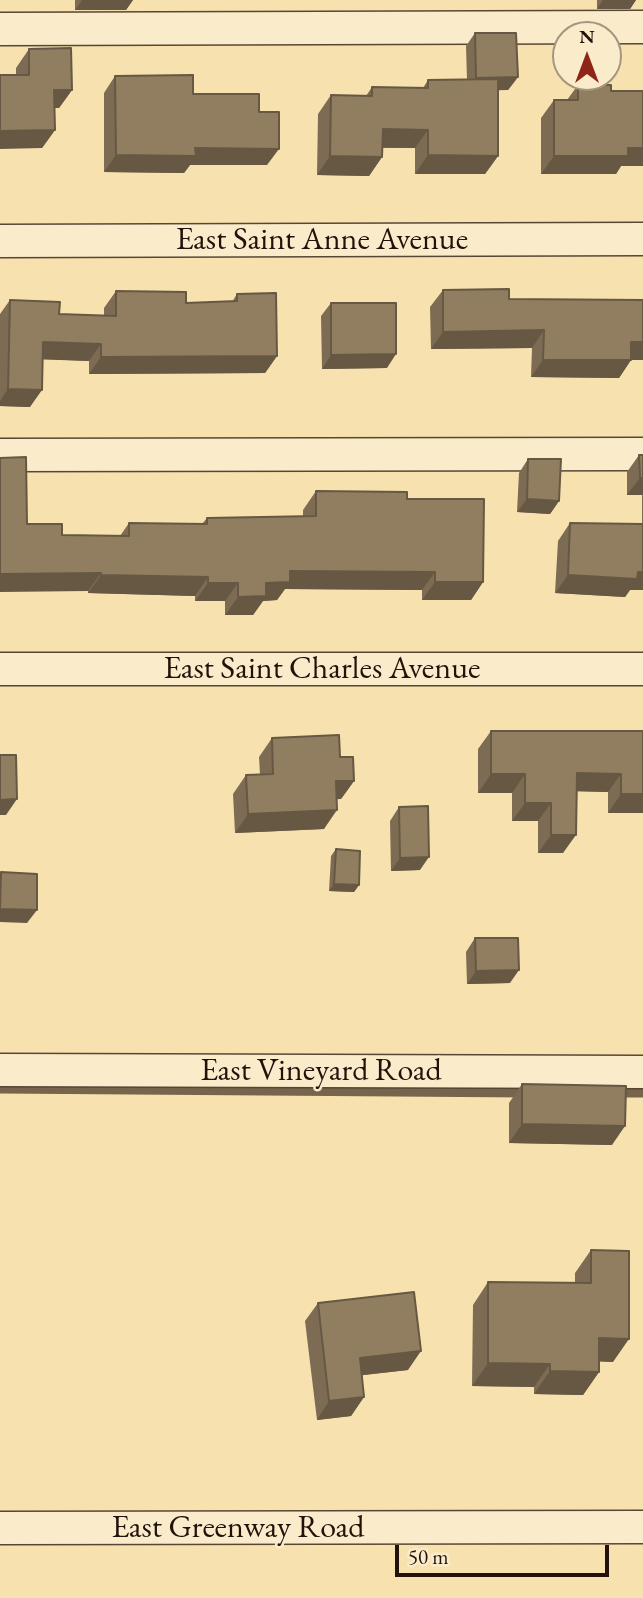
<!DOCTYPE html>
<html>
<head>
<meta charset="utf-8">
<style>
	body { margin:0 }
	#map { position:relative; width:643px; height:1598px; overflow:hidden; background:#f7e2af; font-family:"EB Garamond",serif }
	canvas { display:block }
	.north { position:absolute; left:552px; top:21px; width:70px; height:70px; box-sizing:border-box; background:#faeccb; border:2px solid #a4957e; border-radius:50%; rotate:0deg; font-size:19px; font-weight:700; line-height:28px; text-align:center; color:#22120b }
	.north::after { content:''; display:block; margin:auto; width:24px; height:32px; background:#8f2418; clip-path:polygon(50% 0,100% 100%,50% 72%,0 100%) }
	.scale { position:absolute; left:395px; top:1545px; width:214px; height:32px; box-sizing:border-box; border:4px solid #22120b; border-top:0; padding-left:9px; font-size:21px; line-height:24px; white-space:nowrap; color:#22120b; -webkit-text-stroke:5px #faeccb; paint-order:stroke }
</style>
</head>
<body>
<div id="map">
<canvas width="643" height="1598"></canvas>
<div class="north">N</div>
<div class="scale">50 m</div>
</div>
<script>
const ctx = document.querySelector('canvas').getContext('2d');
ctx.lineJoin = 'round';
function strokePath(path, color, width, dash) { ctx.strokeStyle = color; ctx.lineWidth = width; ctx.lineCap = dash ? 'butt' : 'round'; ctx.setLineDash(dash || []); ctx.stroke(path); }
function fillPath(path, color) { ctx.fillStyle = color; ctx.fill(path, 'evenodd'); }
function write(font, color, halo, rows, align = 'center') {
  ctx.font = font + ' "EB Garamond",serif'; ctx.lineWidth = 5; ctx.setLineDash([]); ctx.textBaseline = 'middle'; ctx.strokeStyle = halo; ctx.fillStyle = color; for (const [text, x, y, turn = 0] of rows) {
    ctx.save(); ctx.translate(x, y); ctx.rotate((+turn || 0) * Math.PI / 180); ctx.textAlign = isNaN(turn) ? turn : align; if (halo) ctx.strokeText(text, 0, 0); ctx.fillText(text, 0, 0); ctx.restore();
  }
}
const stream = new Path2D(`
	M 0,1089 L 527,1093
	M 614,1093 L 643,1093`);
const minor = new Path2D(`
	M 0,29 L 643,27
	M 0,241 L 643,239
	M 0,455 L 643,454
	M 0,669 L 643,669
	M 0,1070 L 643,1072
	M 0,1528 L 643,1527`);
const wall = new Path2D(`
	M 75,0 L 133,0 L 126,10 L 75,10 Z
	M 597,0 L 636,0 L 630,9 L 597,9 Z
	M 475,33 L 518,77 L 508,90 L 498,90 L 498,156 L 485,174 L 415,174 L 415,148 L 382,148 L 382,157 L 369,176 L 317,175 L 318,114 L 331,95 L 366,96 L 372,87 L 423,88 L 428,80 L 467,80 L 466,46 Z
	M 29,49 L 72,90 L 59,108 L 54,108 L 55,130 L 42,148 L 16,75 L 16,68 Z
	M 115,76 L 193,94 L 259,112 L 267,165 L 190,165 L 184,173 L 104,172 L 104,93 Z
	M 578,85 L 611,91 L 643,91 L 643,166 L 621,166 L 616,174 L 541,174 L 541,118 L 554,100 L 567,100 Z
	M 443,290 L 509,299 L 643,360 L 631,360 L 619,378 L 531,377 L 532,348 L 431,349 L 430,307 Z
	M 116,291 L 186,303 L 232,302 L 237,294 L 277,356 L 265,373 L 89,374 L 89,361 L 43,359 L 30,407 L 0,406 L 0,314 L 10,300 L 59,314 L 104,316 L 104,308 Z
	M 331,303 L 387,368 L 322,369 L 321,316 Z
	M 639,455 L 643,455 L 643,590 L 630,590 L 625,597 L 555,593 L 558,541 L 570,523 L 642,524 L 642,495 L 627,495 L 627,472 Z
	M 528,459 L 559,501 L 550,514 L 517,512 L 519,473 Z
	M 316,491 L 407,499 L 483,582 L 471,600 L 422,600 L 422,590 L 285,589 L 277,600 L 263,601 L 253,615 L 225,615 L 225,601 L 195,601 L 195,596 L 88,593 L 88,591 L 27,524 L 62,535 L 120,536 L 129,523 L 202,524 L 207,518 L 303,516 L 303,510 Z
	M 491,731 L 643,731 L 643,813 L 608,813 L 608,792 L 576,791 L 563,853 L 538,853 L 538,821 L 512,821 L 512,793 L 478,793 L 478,749 Z
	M 272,738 L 340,757 L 354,781 L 341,799 L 337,799 L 324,829 L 235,833 L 233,794 L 246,775 L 260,775 L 259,757 Z
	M 399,807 L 420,870 L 391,871 L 390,821 Z
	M 336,849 L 359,885 L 354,892 L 329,891 L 331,856 Z
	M 475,938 L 510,983 L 467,984 L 466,952 Z
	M 522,1084 L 612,1145 L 509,1143 L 509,1103 Z
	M 591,1250 L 613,1362 L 599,1361 L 599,1372 L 583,1395 L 534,1394 L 534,1387 L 472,1386 L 473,1305 L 488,1282 L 575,1283 L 575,1273 Z
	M 318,1303 L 408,1370 L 362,1375 L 364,1397 L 351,1416 L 317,1420 L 305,1321 Z`);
const shadedWall = new Path2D(`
	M 82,0 L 133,0 L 126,10 L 75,10 Z
	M 603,0 L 636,0 L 630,9 L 597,9 Z
	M 518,77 L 508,90 L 467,91 L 476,78 Z
	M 54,90 L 72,90 L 59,108 L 41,108 Z
	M 383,129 L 428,130 L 415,148 L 370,147 Z
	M 55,130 L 42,148 L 0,149 L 0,131 Z
	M 195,148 L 279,149 L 267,165 L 190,165 L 184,173 L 104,172 L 116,155 Z
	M 628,148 L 643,148 L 643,166 L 621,166 L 616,174 L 541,174 L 554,156 Z
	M 428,155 L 498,156 L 485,174 L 415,174 Z
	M 330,156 L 382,157 L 369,176 L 317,175 Z
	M 544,330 L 532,348 L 431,349 L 443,332 Z
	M 43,342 L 101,344 L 89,361 L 31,359 Z
	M 631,342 L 643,342 L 643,360 L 619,360 Z
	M 396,354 L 387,368 L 322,369 L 331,355 Z
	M 277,356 L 265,373 L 89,374 L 101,357 Z
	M 543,360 L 631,360 L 619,378 L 531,377 Z
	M 8,389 L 42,390 L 30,407 L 0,406 L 0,401 Z
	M 640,478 L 643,478 L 643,494 L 642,495 L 627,495 Z
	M 527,499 L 559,501 L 550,514 L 517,512 Z
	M 290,571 L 435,572 L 422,590 L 285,589 L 277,600 L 263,601 L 253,615 L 225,615 L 238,597 Z
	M 638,572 L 643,572 L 643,590 L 630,590 L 625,597 L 555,593 L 568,575 Z
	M 101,573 L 88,591 L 0,592 L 0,574 Z
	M 101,575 L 208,577 L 195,596 L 88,593 Z
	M 435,582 L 483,582 L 471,600 L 422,600 Z
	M 208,583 L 238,583 L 225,601 L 195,601 Z
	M 577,773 L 621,774 L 608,792 L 564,791 Z
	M 491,774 L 525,774 L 512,793 L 478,793 Z
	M 336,781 L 354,781 L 341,799 L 323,800 Z
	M 621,794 L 643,794 L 643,813 L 608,813 Z
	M 17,799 L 6,815 L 0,815 L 0,800 Z
	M 525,803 L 551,803 L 538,821 L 512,821 Z
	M 337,810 L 324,829 L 235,833 L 248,814 Z
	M 551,835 L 576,835 L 563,853 L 538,853 Z
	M 429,857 L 420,870 L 391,871 L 400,858 Z
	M 334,884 L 359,885 L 354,892 L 329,891 Z
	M 0,909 L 37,910 L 27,923 L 0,922 Z
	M 519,970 L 510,983 L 467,984 L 476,971 Z
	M 522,1124 L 625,1126 L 612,1145 L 509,1143 Z
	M 599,1338 L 629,1339 L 613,1362 L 583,1361 Z
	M 421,1351 L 408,1370 L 347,1377 L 360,1358 Z
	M 488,1363 L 550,1364 L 534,1387 L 472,1386 Z
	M 550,1371 L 599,1372 L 583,1395 L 534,1394 Z
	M 364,1397 L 351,1416 L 317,1420 L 329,1401 Z`);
const building = new Path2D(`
	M 475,33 L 516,33 L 518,77 L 476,78 Z
	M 71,48 L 72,90 L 54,90 L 55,130 L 0,131 L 0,75 L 29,75 L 29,49 Z
	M 193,75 L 193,94 L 259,94 L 259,112 L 279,112 L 279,149 L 195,148 L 196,156 L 116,155 L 115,76 Z
	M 498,79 L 498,156 L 428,155 L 428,130 L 383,129 L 382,157 L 330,156 L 331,95 L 372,96 L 372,87 L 428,88 L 428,80 Z
	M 578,85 L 611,85 L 611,91 L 643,91 L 643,148 L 628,148 L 628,156 L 554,156 L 554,100 L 578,100 Z
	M 509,289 L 509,299 L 643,300 L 643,342 L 631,342 L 631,360 L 543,360 L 544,330 L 443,332 L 443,290 Z
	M 116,291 L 186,292 L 186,303 L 237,301 L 237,294 L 276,293 L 277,356 L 101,357 L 101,344 L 43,342 L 42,390 L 8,389 L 10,300 L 60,302 L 59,314 L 116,316 Z
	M 331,303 L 396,303 L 396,354 L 331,355 Z
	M 639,455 L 643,455 L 643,478 L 640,478 Z
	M 26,457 L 27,524 L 62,524 L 62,535 L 129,536 L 129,523 L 207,524 L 207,518 L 316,516 L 316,491 L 407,492 L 407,499 L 484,499 L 483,582 L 435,582 L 435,572 L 290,571 L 290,582 L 266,583 L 266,596 L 238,597 L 238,583 L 208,583 L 208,577 L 101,575 L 101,573 L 0,574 L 0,458 Z
	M 528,459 L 561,459 L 559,501 L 527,499 Z
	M 570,523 L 643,524 L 643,572 L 638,572 L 637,579 L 568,575 Z
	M 491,731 L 643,731 L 643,794 L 621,794 L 621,774 L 577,773 L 576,835 L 551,835 L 551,803 L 525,803 L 525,774 L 491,774 Z
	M 339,735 L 340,757 L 353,757 L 354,781 L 336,781 L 337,810 L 248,814 L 246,775 L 273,774 L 272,738 Z
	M 0,755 L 16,755 L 17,799 L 0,800 Z
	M 428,806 L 429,857 L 400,858 L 399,807 Z
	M 336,849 L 360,851 L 359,885 L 334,884 Z
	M 1,872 L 37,874 L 37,910 L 0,909 Z
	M 475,938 L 518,938 L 519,970 L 476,971 Z
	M 522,1084 L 626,1086 L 625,1126 L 522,1124 Z
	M 591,1250 L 629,1251 L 629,1339 L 599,1338 L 599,1372 L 550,1371 L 550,1364 L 488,1363 L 488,1282 L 591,1283 Z
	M 414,1292 L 421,1351 L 360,1358 L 364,1397 L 329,1401 L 318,1303 Z`);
const streetNames = [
	["East Saint Anne Avenue",322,240],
	["East Saint Charles Avenue",322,669],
	["East Vineyard Road",321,1071],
	["East Greenway Road",238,1528]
];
strokePath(stream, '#77644c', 9);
strokePath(minor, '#574634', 35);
strokePath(minor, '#faeccb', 32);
fillPath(wall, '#7d6c53');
fillPath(shadedWall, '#665843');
fillPath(building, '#917e60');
strokePath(building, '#665843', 2);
write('32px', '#22120b', '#faeccb', streetNames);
</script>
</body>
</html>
